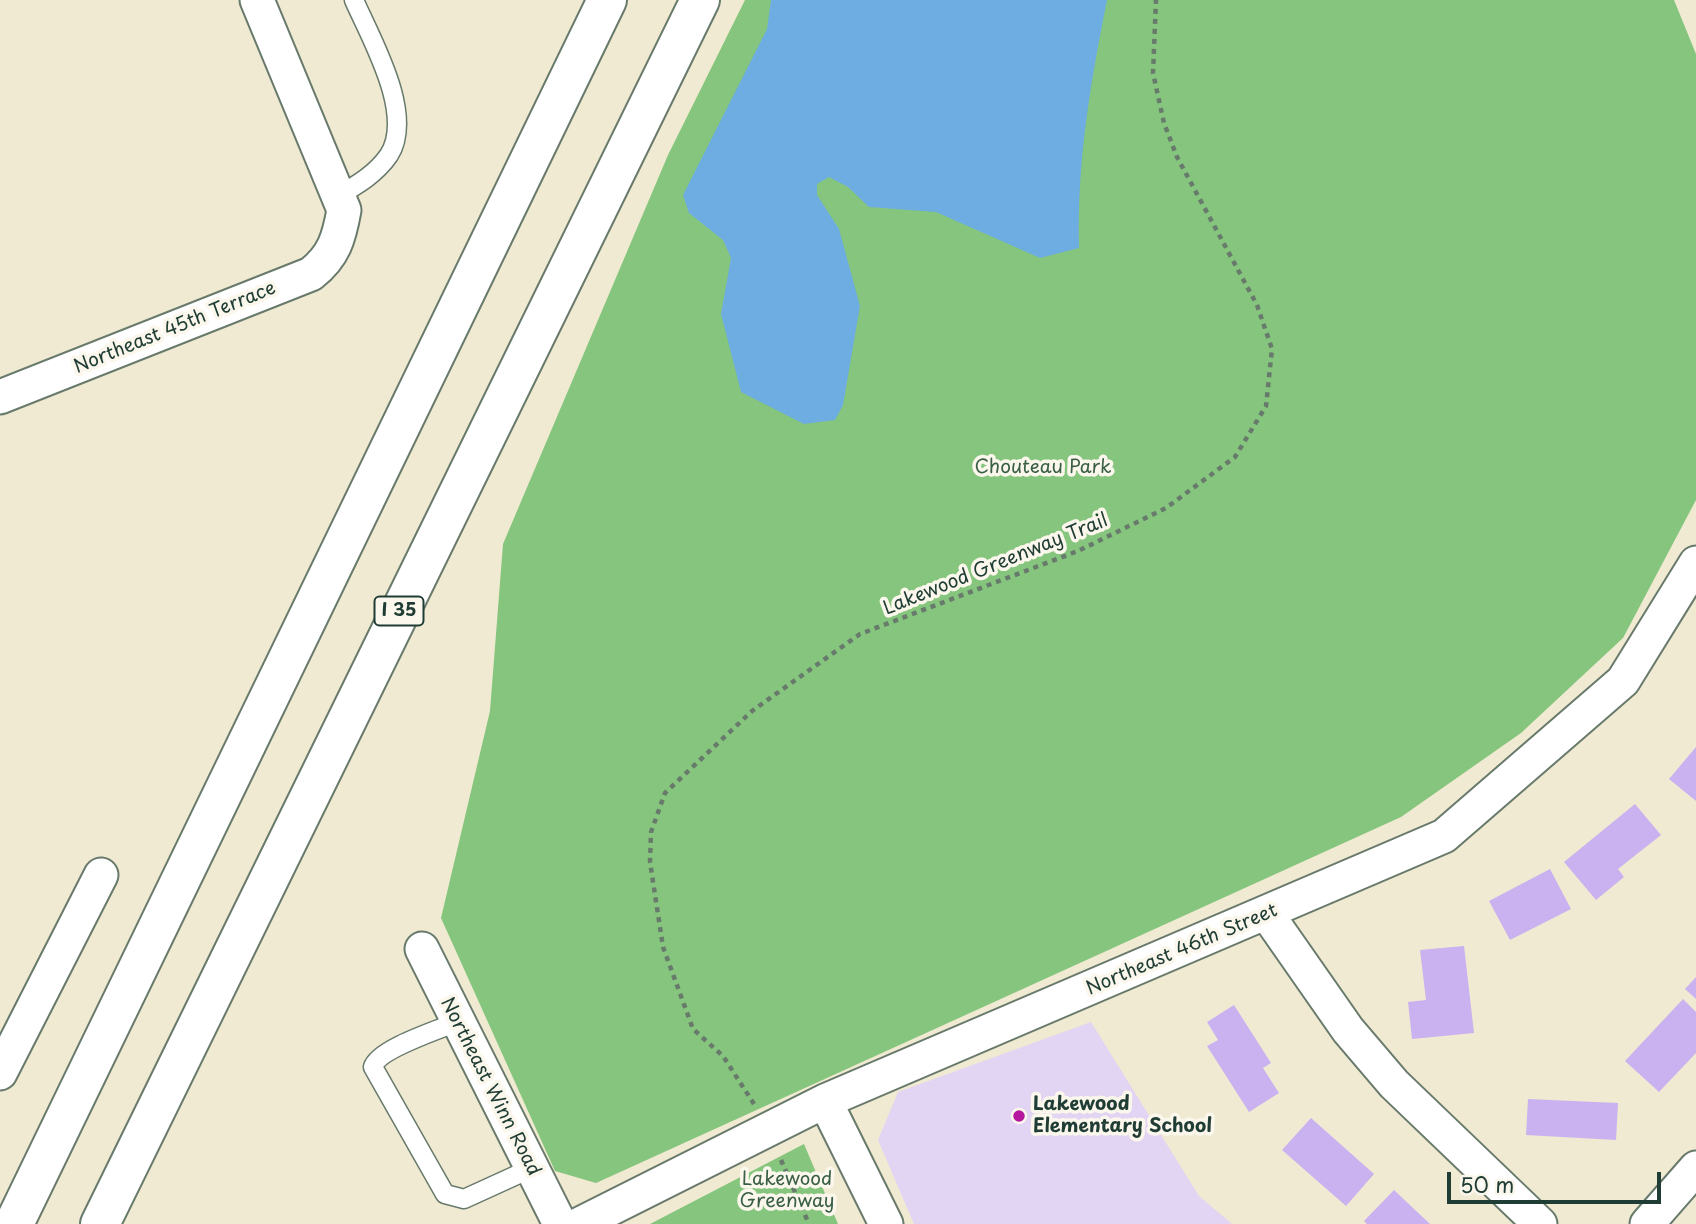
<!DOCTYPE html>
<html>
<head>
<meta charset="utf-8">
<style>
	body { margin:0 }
	#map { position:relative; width:1696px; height:1224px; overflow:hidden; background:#f0ead2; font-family:"Playpen Sans",sans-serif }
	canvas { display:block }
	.scale { position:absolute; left:1447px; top:1172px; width:214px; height:32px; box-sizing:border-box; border:4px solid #1f3d34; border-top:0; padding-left:9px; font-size:21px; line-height:24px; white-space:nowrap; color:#1f3d34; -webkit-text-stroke:5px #fbf7ec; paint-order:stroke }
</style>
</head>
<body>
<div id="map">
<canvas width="1696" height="1224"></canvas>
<div class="scale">50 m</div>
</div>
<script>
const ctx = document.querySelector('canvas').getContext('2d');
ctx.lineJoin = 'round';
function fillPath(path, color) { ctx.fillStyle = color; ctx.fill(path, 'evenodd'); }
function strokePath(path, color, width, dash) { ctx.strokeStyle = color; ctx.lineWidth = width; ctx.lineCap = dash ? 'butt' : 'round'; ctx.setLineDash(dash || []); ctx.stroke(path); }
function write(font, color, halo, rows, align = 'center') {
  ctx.font = font + ' "Playpen Sans",sans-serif'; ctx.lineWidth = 7; ctx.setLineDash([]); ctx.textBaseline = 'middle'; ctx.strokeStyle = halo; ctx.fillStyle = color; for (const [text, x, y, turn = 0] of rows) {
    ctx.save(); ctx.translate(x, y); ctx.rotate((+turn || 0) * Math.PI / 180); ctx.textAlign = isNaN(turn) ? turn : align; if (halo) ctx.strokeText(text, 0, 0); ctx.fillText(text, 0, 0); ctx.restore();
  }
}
const built = new Path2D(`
	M 1091,1022 L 1199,1196 L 1232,1224 L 914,1224 L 878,1140 L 898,1092 Z`);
const green = new Path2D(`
	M 745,0 L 1674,0 L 1696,54 L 1696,500 L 1623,638 L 1521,733 L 1401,817 L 596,1183 L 555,1171 L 441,918 L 490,711 L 503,544 L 668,155 Z
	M 804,1144 L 838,1224 L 650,1224 Z`);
const water = new Path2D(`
	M 771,0 L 1107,0 C 1090,85 1077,161 1079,248 L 1040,258 L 936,212 L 869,207 L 848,187 L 829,177 L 817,184 L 817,195 L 839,229 L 860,306 L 843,405 L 835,420 L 804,424 L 741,392 L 721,314 L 731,258 L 723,240 L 689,213 L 683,195 L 767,29 Z`);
const building = new Path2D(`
	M 1696,747 L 1696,801 L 1669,779 Z
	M 1635,804 L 1661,835 L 1618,869 L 1624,877 L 1596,900 L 1564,862 Z
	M 1550,869 L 1571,909 L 1510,940 L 1489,901 Z
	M 1464,946 L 1474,1033 L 1412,1039 L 1408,1002 L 1426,1000 L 1420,950 Z
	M 1696,977 L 1696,999 L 1685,989 Z
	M 1683,999 L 1696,1012 L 1696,1053 L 1659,1092 L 1625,1061 Z
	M 1234,1005 L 1271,1063 L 1263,1068 L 1279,1093 L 1249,1112 L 1207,1046 L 1218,1040 L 1207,1022 Z
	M 1528,1099 L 1618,1103 L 1616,1140 L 1526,1135 Z
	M 1311,1118 L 1374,1174 L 1346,1206 L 1282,1150 Z
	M 1394,1190 L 1430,1224 L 1367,1224 L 1364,1221 Z`);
const path = new Path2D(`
	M 754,1104 L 723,1056 L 693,1029 L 663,947 L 650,862 L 651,832 L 665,793 L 752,711 L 860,634 L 1078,551 L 1166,508 L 1235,457 L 1266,406 L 1272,349 L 1257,305 L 1177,157 L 1164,123 L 1153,73 L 1156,0
	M 781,1160 L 809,1224`);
const service = new Path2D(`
	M 338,196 C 357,185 376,174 389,155 C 415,114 371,39 354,0
	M 457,1022 C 438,1030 378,1049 373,1067 L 445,1194 L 464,1199 L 532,1168`);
const minor = new Path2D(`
	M 0,397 L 311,274 C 334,256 339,238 344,210 L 257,0
	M 1267,914 L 1348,1030 L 1394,1084 L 1540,1224
	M 422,949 L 560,1224
	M 0,1073 L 101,875
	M 825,1101 L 886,1224
	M 580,1224 L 825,1101 L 1444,836 L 1623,681 L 1696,563
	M 1647,1224 L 1696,1168`);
const motorway = new Path2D(`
	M 14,1224 L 607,0
	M 100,1224 L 700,0`);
const markers = [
	[1019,1116,7,"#b5179e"]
];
const shields = [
	[399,611,49]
];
const shieldNames = [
	["I 35",399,611]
];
const streetNames = [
	["Northeast 45th Terrace",175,328,-22],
	["Lakewood Greenway Trail",996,565,-22],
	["Northeast 46th Street",1182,950,-23],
	["Northeast Winn Road",490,1087,63]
];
const parkNames = [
	["Chouteau Park",1043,468],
	["Lakewood",787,1180],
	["Greenway",787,1202]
];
const poiNames = [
	["Lakewood",1033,1105],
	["Elementary School",1033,1127]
];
fillPath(built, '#e2d4f3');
fillPath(green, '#86c57d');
fillPath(water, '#6eade1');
fillPath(building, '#cab1f0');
strokePath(service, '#687a6b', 21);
strokePath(minor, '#687a6b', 37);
strokePath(motorway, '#687a6b', 42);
strokePath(path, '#687a6b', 4.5, [5, 5]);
strokePath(service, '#fff', 18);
strokePath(minor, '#fff', 33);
strokePath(motorway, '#fff', 38);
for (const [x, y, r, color] of markers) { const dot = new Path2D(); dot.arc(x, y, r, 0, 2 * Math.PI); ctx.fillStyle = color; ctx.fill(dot); strokePath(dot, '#fbf7ec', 2.5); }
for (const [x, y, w] of shields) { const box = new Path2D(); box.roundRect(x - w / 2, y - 14.5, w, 29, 5); ctx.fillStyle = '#fbf7ec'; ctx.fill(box); strokePath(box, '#1f3d34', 2); }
write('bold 18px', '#1f3d34', null, shieldNames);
write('19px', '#1f3d34', '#fbf7ec', streetNames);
write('19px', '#395f46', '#fbf7ec', parkNames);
write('bold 19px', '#1f3d34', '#fbf7ec', poiNames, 'left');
</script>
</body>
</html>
